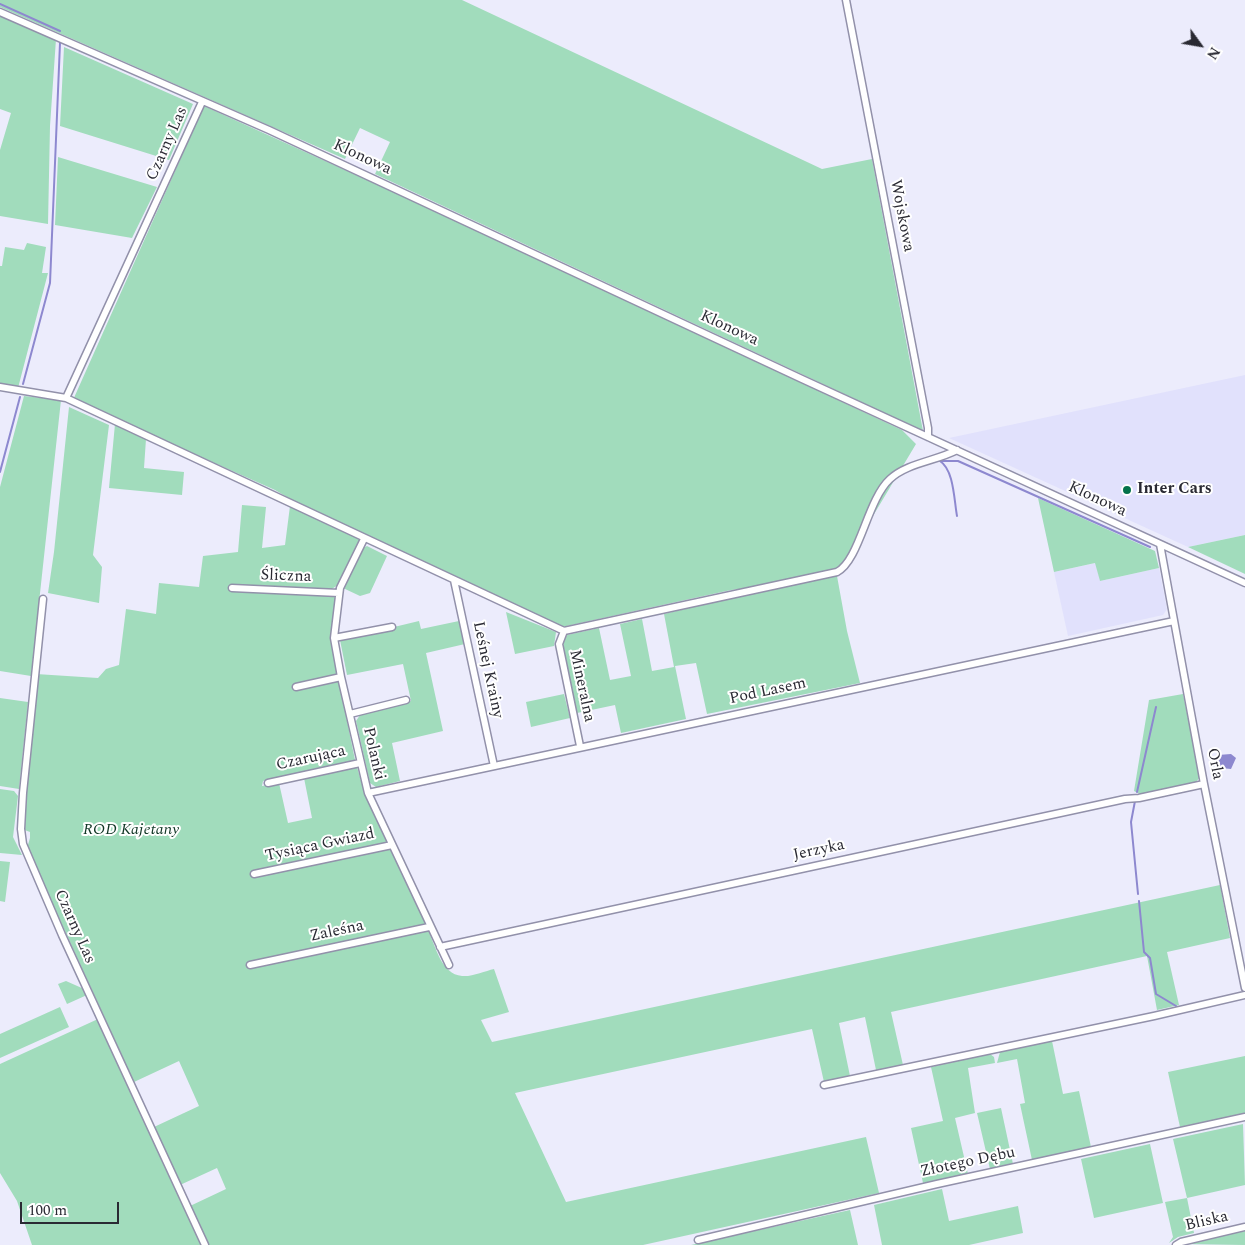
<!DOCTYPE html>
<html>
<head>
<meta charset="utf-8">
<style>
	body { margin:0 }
	#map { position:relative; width:1245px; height:1245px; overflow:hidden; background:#ececfc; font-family:Spectral,serif }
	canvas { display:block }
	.north { position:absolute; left:1175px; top:20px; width:50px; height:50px; -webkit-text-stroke:4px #fff; paint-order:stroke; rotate:122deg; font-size:14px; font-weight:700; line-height:20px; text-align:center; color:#2a2a33 }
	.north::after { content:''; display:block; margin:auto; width:18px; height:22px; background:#2a2a33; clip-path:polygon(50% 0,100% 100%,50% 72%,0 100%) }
	.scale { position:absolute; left:20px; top:1202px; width:99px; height:22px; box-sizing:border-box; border:2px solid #2a2a33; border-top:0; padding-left:6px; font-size:15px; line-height:18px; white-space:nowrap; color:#2a2a33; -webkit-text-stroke:4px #fff; paint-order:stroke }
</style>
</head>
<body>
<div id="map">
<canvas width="1245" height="1245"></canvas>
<div class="north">N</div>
<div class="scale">100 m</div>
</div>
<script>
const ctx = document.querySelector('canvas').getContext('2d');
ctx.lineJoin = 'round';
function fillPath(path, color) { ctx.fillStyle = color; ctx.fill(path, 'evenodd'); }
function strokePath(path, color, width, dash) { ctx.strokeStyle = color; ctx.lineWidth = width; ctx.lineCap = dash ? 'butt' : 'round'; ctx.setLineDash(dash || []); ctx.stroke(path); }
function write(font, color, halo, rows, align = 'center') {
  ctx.font = font + ' Spectral,serif'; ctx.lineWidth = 4; ctx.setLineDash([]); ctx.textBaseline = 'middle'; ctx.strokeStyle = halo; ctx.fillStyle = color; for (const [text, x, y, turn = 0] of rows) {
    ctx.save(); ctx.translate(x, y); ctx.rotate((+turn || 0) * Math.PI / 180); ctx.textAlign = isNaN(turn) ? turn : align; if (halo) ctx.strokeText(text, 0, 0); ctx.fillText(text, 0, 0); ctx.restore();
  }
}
const built = new Path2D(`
	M 1245,375 L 1245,535 L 1188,547 L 949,438 Z
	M 1096,563 L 1100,581 L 1159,568 L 1167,609 L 1163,615 L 1068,636 L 1054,572 Z`);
const green = new Path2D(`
	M 0,0 L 462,0 L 822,169 L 872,159 L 923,431 L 375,174 L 390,142 L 360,128 L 345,159 L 0,7 Z
	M 0,15 L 56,39 L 50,126 L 48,224 L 0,216 L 0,150 L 11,113 L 0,109 Z
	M 64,47 L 193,104 L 169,160 L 60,126 Z
	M 204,106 L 420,204 L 902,430 L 916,444 L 837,576 L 847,631 L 860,683 L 707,714 L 696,663 L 675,666 L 686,719 L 621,733 L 615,705 L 577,713 L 563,643 L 567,635 L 599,628 L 610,680 L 631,676 L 620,624 L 642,619 L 652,671 L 674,667 L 664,614 L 799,582 L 731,590 L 562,627 L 299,504 L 275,490 L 73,400 Z
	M 58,157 L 157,187 L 132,238 L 55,225 Z
	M 27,243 L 46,247 L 42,273 L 48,273 L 18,388 L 0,385 L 0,266 L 2,266 L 5,247 L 24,250 Z
	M 24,396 L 61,400 L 31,676 L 0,671 L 0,487 Z
	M 69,407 L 109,425 L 93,555 L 102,567 L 99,603 L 48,593 L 54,552 Z
	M 115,424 L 146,439 L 144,468 L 184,472 L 182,495 L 109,488 Z
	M 1038,498 L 1155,551 L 1159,568 L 1100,581 L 1095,563 L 1054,572 Z
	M 242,505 L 266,507 L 262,548 L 285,545 L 290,506 L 360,539 L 338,585 L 330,590 L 231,585 L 230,591 L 336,596 L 338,675 L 295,685 L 297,690 L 339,681 L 355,760 L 263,781 L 262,786 L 279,783 L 288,823 L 312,818 L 304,778 L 357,767 L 366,798 L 388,840 L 385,843 L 252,872 L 253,878 L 391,848 L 426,924 L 249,963 L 249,968 L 428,930 C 436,947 441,974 462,976 C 472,977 485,971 494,969 L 509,1012 L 481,1020 L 492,1042 L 1220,885 L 1230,938 L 1167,952 L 1179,1005 L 1157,1010 L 1147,956 L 891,1012 L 903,1065 L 876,1070 L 865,1017 L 839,1023 L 850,1076 L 824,1082 L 812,1029 L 515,1093 L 566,1202 L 866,1137 L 879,1193 L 643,1245 L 207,1245 L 190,1206 L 226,1189 L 217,1168 L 180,1185 L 154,1127 L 199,1106 L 179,1061 L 134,1082 L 27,848 L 30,838 L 30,832 L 22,829 L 34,723 L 36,674 L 98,678 L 106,669 L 119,665 L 126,609 L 156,614 L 159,583 L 199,587 L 203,556 L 238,552 Z
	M 1245,535 L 1245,574 L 1188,547 Z
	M 367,546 L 387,556 L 370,593 L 360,596 L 343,588 L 361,549 Z
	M 506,612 L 556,632 L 554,646 L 515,654 Z
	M 419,621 L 421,629 L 459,621 L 465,644 L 426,653 L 443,731 L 392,743 L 400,781 L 376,787 L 370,783 L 356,721 L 360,715 L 411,701 L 403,664 L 347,675 L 340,640 Z
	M 564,694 L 570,718 L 531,727 L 526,702 Z
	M 1183,694 L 1200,777 L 1196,782 L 1140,794 L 1134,791 L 1149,700 Z
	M 0,698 L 28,702 L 19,789 L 0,786 Z
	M 0,789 L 14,791 L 18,796 L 13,837 L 22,855 L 0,853 Z
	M 0,861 L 10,862 L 5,902 L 0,901 Z
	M 66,981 L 84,989 L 87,995 L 67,1004 L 58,984 Z
	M 60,1007 L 69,1027 L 0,1058 L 0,1034 Z
	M 98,1019 L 201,1245 L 32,1245 L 17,1201 L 0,1173 L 0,1064 Z
	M 1052,1041 L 1063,1094 L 1079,1091 L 1091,1147 L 1032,1160 L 1020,1104 L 1025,1103 L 1017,1059 L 997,1063 L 1000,1052 Z
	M 990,1054 L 994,1057 L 995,1063 L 968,1068 L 975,1113 L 955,1118 L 968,1174 L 923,1183 L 911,1128 L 943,1121 L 931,1067 Z
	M 1245,1056 L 1245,1113 L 1180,1127 L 1168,1072 Z
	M 1001,1108 L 1013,1164 L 990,1169 L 977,1113 Z
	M 1243,1124 L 1245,1185 L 1187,1198 L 1194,1233 L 1178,1237 L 1169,1243 L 1173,1237 L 1165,1202 L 1187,1198 L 1173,1139 Z
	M 1150,1144 L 1163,1203 L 1094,1218 L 1081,1159 Z
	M 942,1189 L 949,1221 L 1018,1206 L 1023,1233 L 969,1245 L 882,1245 L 874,1205 Z
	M 850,1210 L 858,1245 L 691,1245 Z
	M 1245,1231 L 1245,1245 L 1182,1244 Z`);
const water = new Path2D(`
	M 1231,754 L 1236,758 L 1231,769 L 1221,768 L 1215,763 L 1218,755 Z`);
const stream = new Path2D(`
	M 0,4 L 60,31
	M 23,384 L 50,283 L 60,43
	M 0,472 L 20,397
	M 957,516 C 954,500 954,470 940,461 L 958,461 L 1150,547
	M 1137,792 L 1156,707
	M 1135,801 L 1131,822 L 1138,894
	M 1139,901 L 1144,952 L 1150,958 L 1156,994 L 1176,1006`);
const street = new Path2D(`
	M 846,0 L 928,428 L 928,437
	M 0,12 L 269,130 L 802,379 L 1245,583
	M 0,387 L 66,398 L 564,631 L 837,572 C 860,560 867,500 890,479 C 907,463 936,461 957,450
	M 66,398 L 202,102
	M 364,539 L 340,588 L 334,638 L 341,677 L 368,793 L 449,965
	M 1160,544 L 1204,784 L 1245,988
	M 454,580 L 494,766
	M 232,588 L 339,593
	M 43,599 L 23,793 L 21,829 L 23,844 L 62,935 L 205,1245
	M 564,631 L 559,644 L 580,746
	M 334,638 L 392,627
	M 296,687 L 341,677
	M 350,714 L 406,700
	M 268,783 L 360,763
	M 368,793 L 1174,621
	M 254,874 L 392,845
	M 440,947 L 1125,799 L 1139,798 L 1204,784
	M 250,965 L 429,927
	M 824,1085 L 1154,1016 L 1245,995
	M 698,1240 L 937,1184 L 1245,1117
	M 1176,1245 L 1181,1242 L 1245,1227`);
const markers = [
	[1127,490,5,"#04724b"]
];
const streetNames = [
	["Czarny Las",168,144,-66],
	["Klonowa",362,158,25],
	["Wojskowa",901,216,79],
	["Klonowa",729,329,25],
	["Klonowa",1097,500,25],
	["Śliczna",286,577,2],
	["Leśnej Krainy",487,670,78],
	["Mineralna",581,686,78],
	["Pod Lasem",768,692,-12],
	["Polanki",373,754,77],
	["Czarująca",311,759,-12],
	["Orla",1214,764,79],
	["Tysiąca Gwiazd",320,846,-12],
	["Jerzyka",819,851,-12],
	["Czarny Las",74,927,66],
	["Zaleśna",337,932,-12],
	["Złotego Dębu",968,1163,-12],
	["Bliska",1207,1222,-13]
];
const poiNames = [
	["Inter Cars",1137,490]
];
const parkNames = [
	["ROD Kajetany",131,831]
];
fillPath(built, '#e1e1fc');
fillPath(green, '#a1dcbc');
fillPath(water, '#8d88cf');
strokePath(stream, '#8d88cf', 2);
strokePath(street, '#9291aa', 9);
strokePath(street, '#fff', 6);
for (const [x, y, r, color] of markers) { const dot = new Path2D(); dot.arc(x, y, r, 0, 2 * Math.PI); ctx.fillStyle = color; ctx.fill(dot); strokePath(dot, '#fff', 2); }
write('16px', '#2a2a33', '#fff', streetNames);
write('bold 16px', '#2a2a33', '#fff', poiNames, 'left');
write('italic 16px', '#103625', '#fff', parkNames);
</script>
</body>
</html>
